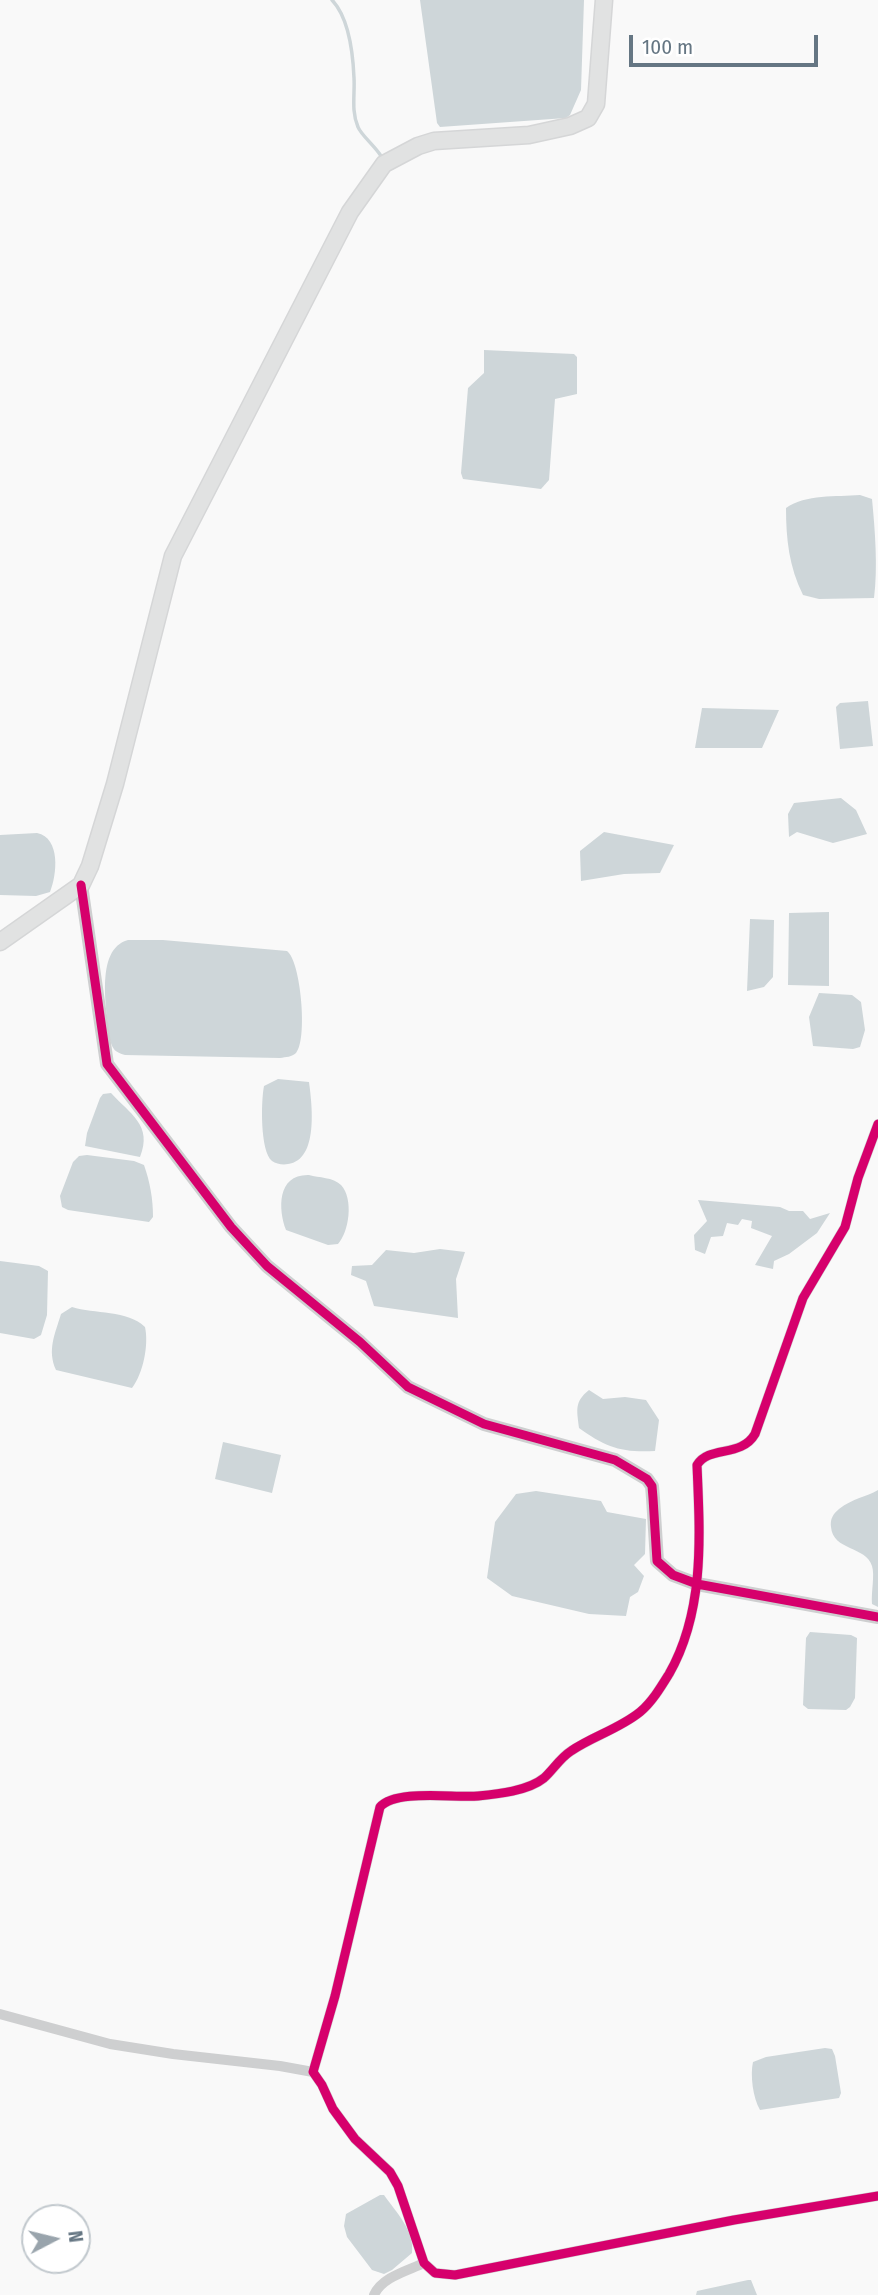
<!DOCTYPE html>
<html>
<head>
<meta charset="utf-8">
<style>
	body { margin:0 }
	#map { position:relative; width:878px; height:2295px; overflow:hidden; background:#f9f9f9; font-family:"Fira Sans Condensed",sans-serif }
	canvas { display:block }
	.north { position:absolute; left:21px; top:2204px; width:70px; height:70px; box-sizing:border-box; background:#fff; border:2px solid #c1c8cd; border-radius:50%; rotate:83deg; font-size:19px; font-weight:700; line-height:28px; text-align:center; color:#657683 }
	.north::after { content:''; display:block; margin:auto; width:24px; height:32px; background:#99a4ac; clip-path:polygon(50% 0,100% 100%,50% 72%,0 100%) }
	.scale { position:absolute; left:629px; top:35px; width:189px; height:32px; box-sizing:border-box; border:4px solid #657683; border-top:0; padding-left:9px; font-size:21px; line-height:24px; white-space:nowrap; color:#657683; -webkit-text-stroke:5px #fff; paint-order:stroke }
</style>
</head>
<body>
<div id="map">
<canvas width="878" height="2295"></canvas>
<div class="north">N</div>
<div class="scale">100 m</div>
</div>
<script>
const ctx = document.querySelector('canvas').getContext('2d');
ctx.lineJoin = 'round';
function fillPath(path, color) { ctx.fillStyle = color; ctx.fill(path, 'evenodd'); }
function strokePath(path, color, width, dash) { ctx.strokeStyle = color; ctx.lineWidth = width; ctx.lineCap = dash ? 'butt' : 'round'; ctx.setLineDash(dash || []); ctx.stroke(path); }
const water = new Path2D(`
	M 420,0 L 584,0 L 581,90 L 570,115 L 566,118 L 440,127 L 437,123 Z
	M 484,350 L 574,354 L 577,357 L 577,394 L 555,399 L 549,480 L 541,489 L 463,479 L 461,473 L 468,388 L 484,373 Z
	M 860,495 L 872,499 C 875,530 878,568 874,598 L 819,599 L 803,595 C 789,567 786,539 786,508 C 806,494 836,497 860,495 Z
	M 868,701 L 873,746 L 840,749 L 836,707 L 840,703 Z
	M 702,708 L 779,710 L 762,748 L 695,748 Z
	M 841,798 L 856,810 L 867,834 L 833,843 L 797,832 L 789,837 L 788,814 L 794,803 Z
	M 604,832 L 674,845 L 660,873 L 624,874 L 581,881 L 580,851 Z
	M 37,833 C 61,838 57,875 50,892 L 36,896 L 0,895 L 0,835 Z
	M 829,912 L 829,986 L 788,985 L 789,913 Z
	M 750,919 L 774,920 L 773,977 L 764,987 L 747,991 Z
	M 128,940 L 163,940 L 287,951 C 301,961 308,1040 296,1053 C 292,1057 286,1057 280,1058 L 125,1055 C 115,1052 113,1050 110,1040 C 107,1013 94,949 128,940 Z
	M 819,993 L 852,995 L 861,1002 L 865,1030 L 860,1047 L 853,1049 L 813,1046 L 809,1017 Z
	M 278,1079 L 309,1082 C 312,1104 319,1160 288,1164 C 283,1165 276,1164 272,1161 C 260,1151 261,1101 264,1086 Z
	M 111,1093 C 130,1114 153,1125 140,1157 L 85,1146 L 87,1133 L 100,1098 L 103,1094 Z
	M 87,1155 L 134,1161 L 144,1165 C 150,1182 153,1199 153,1217 L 149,1222 L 68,1210 L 62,1207 L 60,1196 L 73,1162 L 79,1156 Z
	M 309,1175 C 319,1178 333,1177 341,1185 C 354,1199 349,1232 338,1244 L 328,1245 L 286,1230 C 278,1209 277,1174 309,1175 Z
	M 698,1200 L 780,1207 L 789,1211 L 803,1211 L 810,1219 L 830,1213 L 817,1233 L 789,1254 L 774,1261 L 773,1269 L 755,1265 L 772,1236 L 751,1228 L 752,1221 L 742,1219 L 738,1225 L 727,1223 L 723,1236 L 711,1237 L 705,1254 L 695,1250 L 694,1235 L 707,1221 Z
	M 440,1249 L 465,1252 L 456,1279 L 458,1318 L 374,1306 L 366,1281 L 351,1275 L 352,1266 L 372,1265 L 386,1250 L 414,1253 Z
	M 0,1261 L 39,1266 L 48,1271 L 47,1315 L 41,1335 L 34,1339 L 0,1333 Z
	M 72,1307 C 94,1314 128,1310 145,1327 C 149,1345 143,1374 132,1388 L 56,1370 C 47,1350 55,1334 61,1314 Z
	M 589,1390 L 603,1399 L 625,1397 L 646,1400 L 659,1420 L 655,1451 C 622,1453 605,1447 579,1428 C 577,1410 574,1402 589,1390 Z
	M 223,1442 L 281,1455 L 272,1493 L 215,1479 Z
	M 878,1490 L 878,1607 L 872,1604 C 871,1592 875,1575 872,1566 C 866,1546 833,1551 831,1527 C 830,1519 833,1514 839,1509 C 853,1498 866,1497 878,1490 Z
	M 536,1491 L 601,1501 L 607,1512 L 646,1519 L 645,1554 L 634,1565 L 644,1576 L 638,1592 L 630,1597 L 626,1616 L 589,1614 L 512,1596 L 487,1578 L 495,1522 L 516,1494 Z
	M 810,1632 L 851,1635 L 857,1638 L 855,1698 L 850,1707 L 846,1710 L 808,1709 L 803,1705 L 806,1638 Z
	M 825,2048 L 832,2049 L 835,2056 L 841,2093 L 839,2098 L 760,2110 C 753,2098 750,2075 753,2062 L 766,2057 Z
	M 380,2195 L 384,2195 C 396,2212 415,2231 412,2253 L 392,2270 L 384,2274 L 372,2270 L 347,2237 L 344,2226 L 346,2214 Z
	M 748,2280 L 751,2280 L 757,2295 L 696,2295 L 697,2291 Z`);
const stream = new Path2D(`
	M 332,0 C 349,18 353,54 354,78 C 355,94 351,111 358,127 C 361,135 375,146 381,156`);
const minor = new Path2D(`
	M 878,1124 L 858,1178 L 845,1227 L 803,1298 L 755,1434 C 741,1458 709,1445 697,1465 C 700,1536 705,1611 669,1674 C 661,1687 652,1702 640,1712 C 619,1729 593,1736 571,1751 C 560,1758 553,1770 544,1778 C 528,1791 498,1794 478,1796 C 453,1798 396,1789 380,1807 L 335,1996 L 313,2072 L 322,2085 L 333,2109 L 355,2139 L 390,2172 L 398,2186 L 424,2263 L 435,2273 L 455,2275 L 734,2220 L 878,2196
	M 0,2014 L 110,2044 L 173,2054 L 280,2066 L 313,2072
	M 374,2295 C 382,2277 407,2271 424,2263`);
const tertiary = new Path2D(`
	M 81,885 L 107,1064 L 231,1227 L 267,1266 L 360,1342 L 408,1387 L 484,1424 L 615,1460 L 647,1479 L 652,1486 L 653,1498 L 657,1561 L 673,1575 L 697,1584 L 878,1617`);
const secondary = new Path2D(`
	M 0,942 L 81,885 L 90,866 L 115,784 L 173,556 L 350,212 L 384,164 L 418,146 L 434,141 L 529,135 L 570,126 L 588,118 L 596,104 L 604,0`);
const cycleway = new Path2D(`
	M 81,885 L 107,1064 L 231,1227 L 267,1266 L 360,1342 L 408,1387 L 484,1424 L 615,1460 L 647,1479 L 652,1486 L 653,1498 L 657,1561 L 673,1575 L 697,1584 L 878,1617
	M 878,1124 L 858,1178 L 845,1227 L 803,1298 L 755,1434 C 741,1458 709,1445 697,1465 C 700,1536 705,1611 669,1674 C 661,1687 652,1702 640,1712 C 619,1729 593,1736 571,1751 C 560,1758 553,1770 544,1778 C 528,1791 498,1794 478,1796 C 453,1798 396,1789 380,1807 L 335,1996 L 313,2072 L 322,2085 L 333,2109 L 355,2139 L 390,2172 L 398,2186 L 424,2263 L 435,2273 L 455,2275 L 734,2220 L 878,2196`);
fillPath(water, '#ced6d9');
strokePath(stream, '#ced6d9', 3.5);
strokePath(secondary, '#d5d6d7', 19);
strokePath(minor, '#cecfd0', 10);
strokePath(tertiary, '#cecfd0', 14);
strokePath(secondary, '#e1e2e2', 16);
strokePath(cycleway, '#d6006c', 9);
</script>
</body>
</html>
